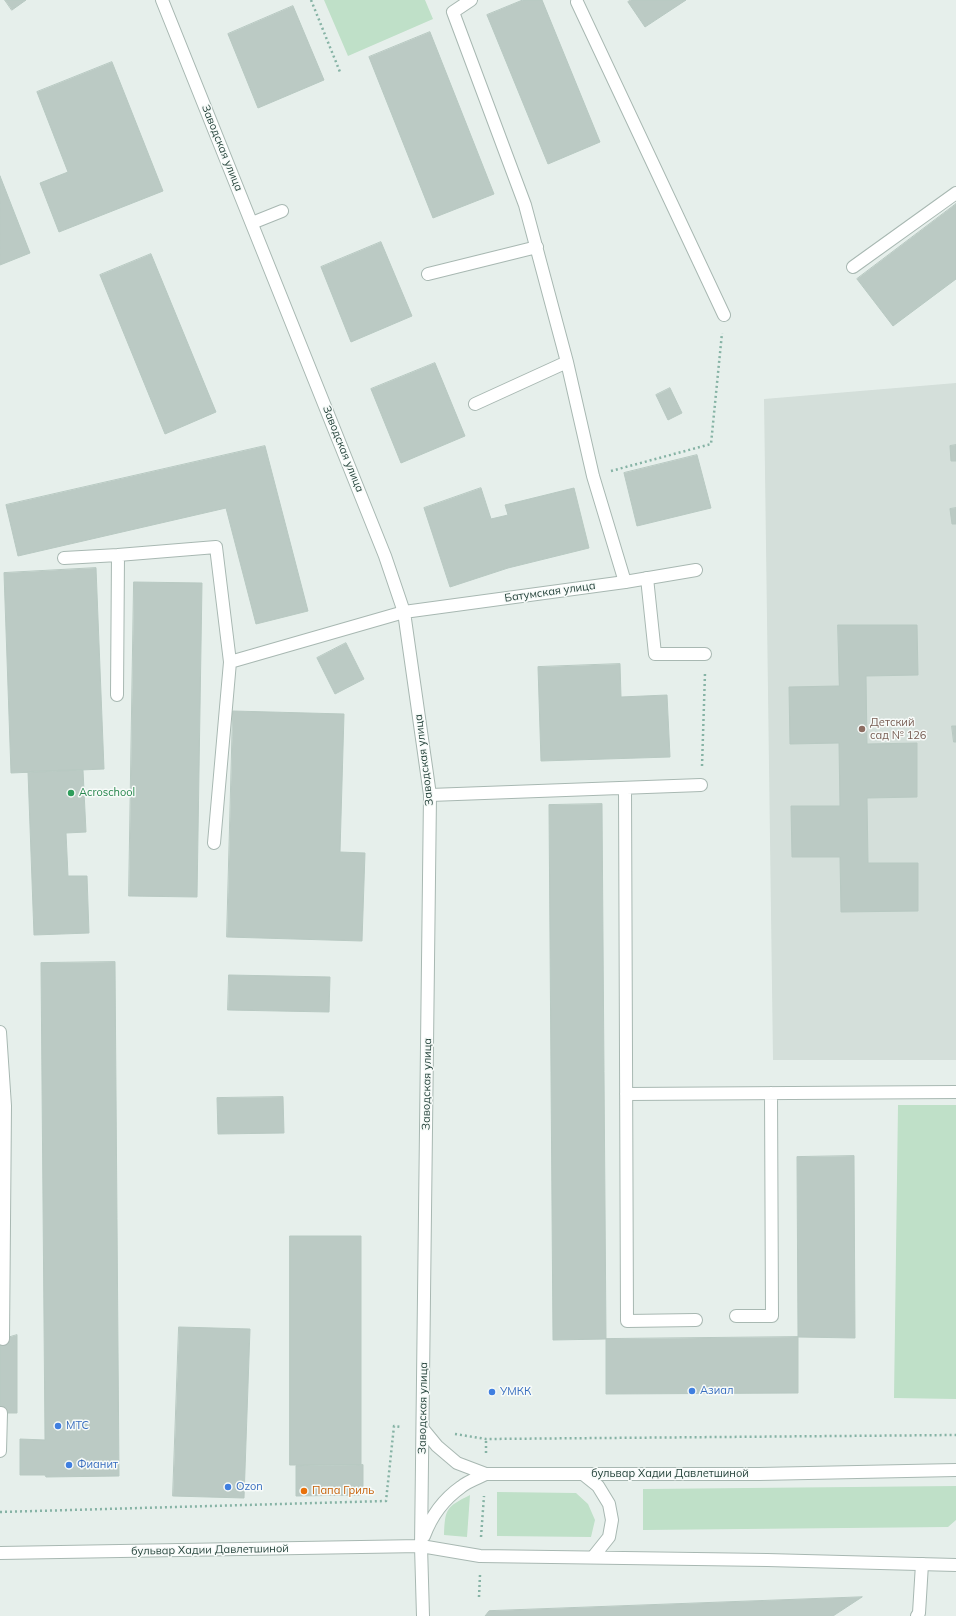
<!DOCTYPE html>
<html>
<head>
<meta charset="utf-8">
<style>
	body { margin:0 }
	canvas { display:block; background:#e6efeb }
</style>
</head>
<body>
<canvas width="956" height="1616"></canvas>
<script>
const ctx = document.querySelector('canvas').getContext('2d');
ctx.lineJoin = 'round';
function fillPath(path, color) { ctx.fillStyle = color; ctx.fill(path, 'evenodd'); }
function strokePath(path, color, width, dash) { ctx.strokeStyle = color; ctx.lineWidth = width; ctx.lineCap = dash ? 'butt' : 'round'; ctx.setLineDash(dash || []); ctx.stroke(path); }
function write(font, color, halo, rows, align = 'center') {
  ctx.font = font + ' Mulish,sans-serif'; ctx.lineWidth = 3; ctx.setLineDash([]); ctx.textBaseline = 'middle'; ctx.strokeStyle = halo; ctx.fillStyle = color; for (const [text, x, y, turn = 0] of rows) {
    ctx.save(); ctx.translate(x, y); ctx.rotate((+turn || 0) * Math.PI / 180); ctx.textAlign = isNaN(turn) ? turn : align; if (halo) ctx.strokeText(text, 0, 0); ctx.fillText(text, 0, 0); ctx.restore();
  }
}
const built = new Path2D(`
	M 956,383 L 956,1060 L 773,1060 L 764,399 Z`);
const green = new Path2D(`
	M 324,0 L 425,0 L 433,19 L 348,56 Z
	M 898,1105 L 956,1105 L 956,1399 L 894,1398 Z
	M 956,1486 L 956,1520 L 948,1527 L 643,1530 L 643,1489 Z
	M 497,1492 L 576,1493 L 588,1504 L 595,1520 L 591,1537 L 497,1536 Z
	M 470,1495 L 467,1537 L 444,1535 C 445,1509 446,1507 470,1495 Z`);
const building = new Path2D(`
	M 5,0 L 26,0 L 12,10 Z
	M 523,0 L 542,0 L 600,142 L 548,164 L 487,15 Z
	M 631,0 L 686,0 L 645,27 L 628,2 Z
	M 293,6 L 324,80 L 258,108 L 228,34 Z
	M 430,32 L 494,194 L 433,218 L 369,57 Z
	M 112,62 L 163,191 L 59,232 L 40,183 L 68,172 L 37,92 Z
	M 0,176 L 30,253 L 0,265 Z
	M 956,204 L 956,279 L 893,326 L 857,279 Z
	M 381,242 L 412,316 L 351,342 L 321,267 Z
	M 151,254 L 216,412 L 165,434 L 100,275 Z
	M 435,363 L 465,436 L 401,463 L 371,389 Z
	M 670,388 L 682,413 L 668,420 L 656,395 Z
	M 956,445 L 956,461 L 951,461 L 950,446 Z
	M 265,446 L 308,611 L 256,624 L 226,508 L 18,556 L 6,505 Z
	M 697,455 L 711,508 L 637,526 L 624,473 Z
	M 481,488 L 491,519 L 508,515 L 505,505 L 574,488 L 589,548 L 508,568 L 450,587 L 424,508 Z
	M 956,508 L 956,524 L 952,524 L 950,509 Z
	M 96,568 L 104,769 L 11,773 L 4,573 Z
	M 134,582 L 202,583 L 197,897 L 129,896 Z
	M 838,625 L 917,625 L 918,675 L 866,676 L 867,744 L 917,743 L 917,797 L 867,798 L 868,863 L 918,863 L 918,911 L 841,912 L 840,857 L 792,857 L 791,806 L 840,806 L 839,743 L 790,744 L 789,687 L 839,686 Z
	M 346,643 L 364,679 L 335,694 L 317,658 Z
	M 620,664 L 621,697 L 667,695 L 670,757 L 541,761 L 538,667 Z
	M 233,711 L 344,714 L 340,852 L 365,853 L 362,941 L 227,937 Z
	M 952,726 L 956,726 L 956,742 L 954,742 Z
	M 83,770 L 86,832 L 66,833 L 68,876 L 87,876 L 89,933 L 34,935 L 28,772 Z
	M 602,804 L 606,1339 L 553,1340 L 549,805 Z
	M 115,962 L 119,1476 L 46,1477 L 45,1475 L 20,1475 L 20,1439 L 45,1440 L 41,963 Z
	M 229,975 L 330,977 L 329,1012 L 228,1010 Z
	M 283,1097 L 284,1133 L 218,1134 L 217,1098 Z
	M 854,1156 L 855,1338 L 798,1337 L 797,1157 Z
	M 290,1236 L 361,1236 L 361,1465 L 290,1465 Z
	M 179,1327 L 250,1329 L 244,1498 L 173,1496 Z
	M 17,1335 L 17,1413 L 0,1413 L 0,1340 Z
	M 798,1337 L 798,1393 L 606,1394 L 606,1339 Z
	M 363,1465 L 363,1495 L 296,1496 L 296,1466 Z
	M 862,1597 L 833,1616 L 485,1616 L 489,1611 Z`);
const path = new Path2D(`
	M 311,0 L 340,72
	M 611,471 L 711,444 L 722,333
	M 702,766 L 705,673
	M 455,1434 L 486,1439 L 956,1435
	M 486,1453 L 486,1439
	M 0,1512 L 386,1501 L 394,1426 L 402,1427
	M 481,1537 L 484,1496
	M 479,1597 L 480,1575`);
const lane = new Path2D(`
	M 471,0 L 453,12 L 525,205 L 567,362 L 593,476 L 625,582
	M 577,2 L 724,315
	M 252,223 L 282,211
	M 853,267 L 956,193
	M 428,274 L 537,247
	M 475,404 L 567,362
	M 64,558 L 118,555
	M 647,578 L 655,654 L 705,654
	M 117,695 L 118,555 L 216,547 L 230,662
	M 625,788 L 627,1321 L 696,1320
	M 430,795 L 701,785
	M 214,843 L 230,662 L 404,612
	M 0,1032 L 5,1106 L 3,1339
	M 626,1094 L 956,1092
	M 736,1316 L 772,1316 L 771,1093
	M 0,1451 L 1,1413
	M 917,1616 L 919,1613 L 922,1564`);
const street = new Path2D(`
	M 162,0 L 385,556 L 404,612 L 430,795 L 421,1546 L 423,1616
	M 404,612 L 625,582 L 696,570
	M 423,1429 L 437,1446 L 457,1463 L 486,1474
	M 583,1474 L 598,1486 L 609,1504 L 612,1520 L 609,1537 L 593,1557
	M 424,1536 C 431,1517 444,1499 461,1487 C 468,1481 478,1478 486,1474 L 759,1474 L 956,1470
	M 0,1553 L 421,1546 L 480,1556 L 767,1560 L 956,1565`);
const markers = [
	[862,729,4,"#8d6e63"],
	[71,793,4,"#2e9e5b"],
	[692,1391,4,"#3f7fe0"],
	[492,1392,4,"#3f7fe0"],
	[58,1426,4,"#3f7fe0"],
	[69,1465,4,"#3f7fe0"],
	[228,1487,4,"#3f7fe0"],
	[304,1491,4,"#e8710a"]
];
const streetNames = [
	["Заводская улица",222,148,68],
	["Заводская улица",343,449,68],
	["Батумская улица",550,592,-8],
	["Заводская улица",424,760,-97],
	["Заводская улица",427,1084,-89],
	["Заводская улица",423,1408,-89],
	["бульвар Хадии Давлетшиной",670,1474],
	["бульвар Хадии Давлетшиной",210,1550,-1]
];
const educationNames = [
	["Детский",870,723],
	["сад № 126",870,736]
];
const leisureNames = [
	["Acroschool",79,793]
];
const shopNames = [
	["Азиал",700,1391],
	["УМКК",500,1392],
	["МТС",66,1426],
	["Фианит",77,1465],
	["Ozon",236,1487]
];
const foodNames = [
	["Папа Гриль",312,1491]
];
fillPath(built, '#d4dfda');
fillPath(green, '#bfe0c8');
fillPath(building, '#bbcac4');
strokePath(building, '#b8c9c2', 1);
strokePath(lane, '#a8b8b2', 14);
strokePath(street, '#a8b8b2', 14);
strokePath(path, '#86b3a5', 2.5, [2, 3]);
strokePath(lane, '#fff', 12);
strokePath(street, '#fff', 12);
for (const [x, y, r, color] of markers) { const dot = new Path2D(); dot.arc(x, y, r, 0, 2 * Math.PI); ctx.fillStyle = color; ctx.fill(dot); strokePath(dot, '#f7fbf9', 1.5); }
write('11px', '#24423a', '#f7fbf9', streetNames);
write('11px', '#785e54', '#f7fbf9', educationNames, 'left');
write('11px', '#27864d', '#f7fbf9', leisureNames, 'left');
write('11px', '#366cbe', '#f7fbf9', shopNames, 'left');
write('11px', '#c56008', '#f7fbf9', foodNames, 'left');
</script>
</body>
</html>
